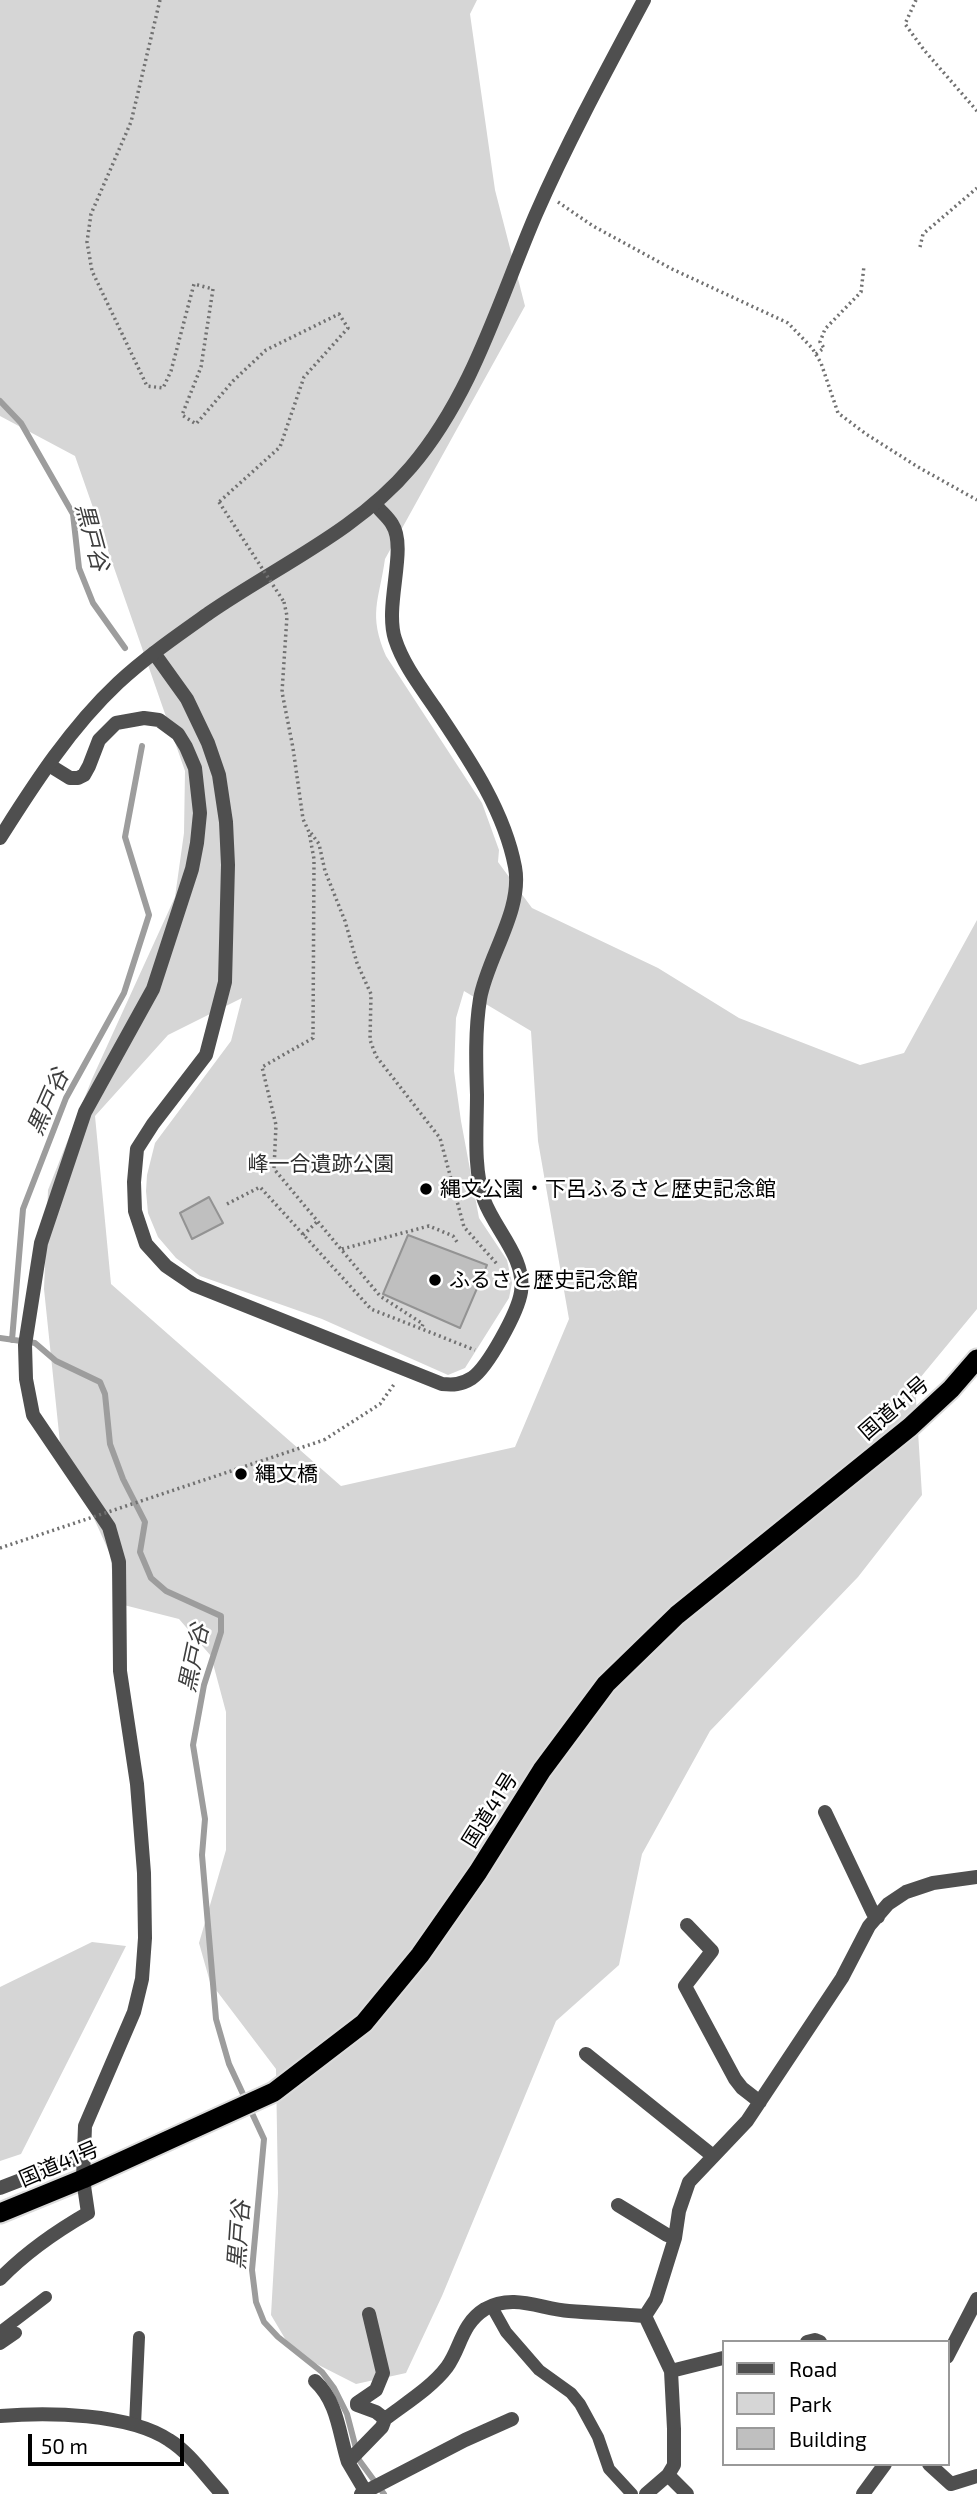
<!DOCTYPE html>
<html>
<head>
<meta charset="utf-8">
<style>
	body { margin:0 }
	#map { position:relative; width:977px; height:2494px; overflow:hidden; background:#fff; font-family:"Exo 2",sans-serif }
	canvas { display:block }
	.legend { position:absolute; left:722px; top:2340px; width:228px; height:126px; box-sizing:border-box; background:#fff; border:2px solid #999; margin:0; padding:9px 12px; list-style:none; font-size:21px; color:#000 }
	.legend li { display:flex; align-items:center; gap:14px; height:35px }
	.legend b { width:35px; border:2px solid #999 }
	.scale { position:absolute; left:28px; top:2434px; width:156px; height:32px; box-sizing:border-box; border:4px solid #000; border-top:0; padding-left:9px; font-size:21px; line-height:24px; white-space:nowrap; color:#000; -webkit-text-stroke:5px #fff; paint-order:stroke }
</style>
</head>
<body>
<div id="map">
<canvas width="977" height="2494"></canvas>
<ul class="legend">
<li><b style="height:9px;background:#4f4f4f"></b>Road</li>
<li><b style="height:19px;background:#d6d6d6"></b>Park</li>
<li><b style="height:19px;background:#bfbfbf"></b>Building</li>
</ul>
<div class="scale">50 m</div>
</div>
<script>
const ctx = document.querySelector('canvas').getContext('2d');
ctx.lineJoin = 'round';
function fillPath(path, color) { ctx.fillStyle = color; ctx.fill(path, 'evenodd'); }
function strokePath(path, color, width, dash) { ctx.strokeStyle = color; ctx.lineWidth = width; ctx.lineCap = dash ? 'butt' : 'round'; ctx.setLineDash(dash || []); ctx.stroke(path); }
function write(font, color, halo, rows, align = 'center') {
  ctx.font = font + ' "Exo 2","Noto Sans JP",sans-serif'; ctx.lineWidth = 5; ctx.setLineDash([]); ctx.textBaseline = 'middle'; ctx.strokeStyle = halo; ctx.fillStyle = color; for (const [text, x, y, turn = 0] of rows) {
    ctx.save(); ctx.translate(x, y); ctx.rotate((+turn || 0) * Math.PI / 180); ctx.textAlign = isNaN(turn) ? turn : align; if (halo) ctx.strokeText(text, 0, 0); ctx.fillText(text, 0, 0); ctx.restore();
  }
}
const green = new Path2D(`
	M 0,0 L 477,0 L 470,14 L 495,190 L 525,306 L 385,559 C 379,601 368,614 386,656 L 482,803 L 499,850 L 498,862 L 532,908 L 658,968 L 739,1018 L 860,1065 L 904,1053 L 977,920 L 977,1309 L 915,1384 L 922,1495 L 858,1577 L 710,1731 L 642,1854 L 619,1965 L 556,2021 L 442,2296 L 406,2373 L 356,2384 L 293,2352 L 271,2315 L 278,2193 L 276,2069 L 210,1982 L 199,1943 L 226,1850 L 226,1712 L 211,1656 L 179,1619 L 116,1603 L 110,1554 L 60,1443 L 44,1289 L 48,1190 L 92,1079 L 175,897 L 184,833 L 185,771 L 75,456 L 0,416 ZM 464,991 L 531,1031 L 538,1141 L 569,1319 L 515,1447 L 341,1486 L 111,1284 L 95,1116 L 168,1035 L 242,998 L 231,1041 L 155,1143 L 147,1175 L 146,1191 L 148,1213 L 158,1237 L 176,1258 L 200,1276 L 322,1319 L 448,1375 L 465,1368 L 509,1298 L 512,1283 L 507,1260 L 479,1218 L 461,1121 L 454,1071 L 456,1018 Z
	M 92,1942 L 126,1946 L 21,2154 L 0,2161 L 0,1987 Z`);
const stream = new Path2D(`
	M 0,401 L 21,423 L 73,514 L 79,568 L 93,603 L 125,648
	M 0,1338 L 35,1343 L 56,1361 L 100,1382 L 105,1394 L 110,1444 L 123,1479 L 145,1522 L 140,1552 L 151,1578 L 166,1591 L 221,1616 L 221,1632 L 204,1685 L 193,1745 L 205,1819 L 202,1855 L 216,2019 L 229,2064 L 264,2139 L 252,2270 L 256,2302 L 264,2322 L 278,2337 L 322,2372 L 334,2388 L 347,2414 L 359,2460 L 384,2494
	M 12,1340 L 23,1209 L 66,1098 L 124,993 L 149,915 L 125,837 L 142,746`);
const building = new Path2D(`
	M 209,1197 L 223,1223 L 192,1239 L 180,1213 Z
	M 408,1235 L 487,1265 L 460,1328 L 383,1294 Z`);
const path = new Path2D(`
	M 160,0 L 131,122 L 91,214 L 87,242 L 92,271 L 147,386 L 163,388 L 171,371 L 194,284 L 213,289 L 201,367 L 182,415 L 196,424 L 233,381 L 266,350 L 339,314 L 348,328 L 304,377 L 280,447 L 219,502
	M 916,0 L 905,24 L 924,50 L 977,111
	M 558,202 L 593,226 L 672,269 L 788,323 L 812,348 L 821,363 L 838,413 L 866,434 L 918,467 L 977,500
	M 920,247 L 923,234 L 977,188
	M 816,354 L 824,348 L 820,342 L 825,329 L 861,292 L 864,266
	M 284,602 L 287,616 L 282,692 L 293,748 L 303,819 L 309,832 L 314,859 L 313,1038 L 262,1067 L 276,1125 L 274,1169 L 380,1296 L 423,1324 L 421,1329
	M 311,833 L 319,844 L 325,871 L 345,921 L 357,963 L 371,994 L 370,1040 L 376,1056 L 440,1138 L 464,1227 L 497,1264
	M 227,1204 L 260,1187 L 371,1309 L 475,1350
	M 303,1235 L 318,1221
	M 342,1249 L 429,1226 L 453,1236 L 457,1242
	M 324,1440 L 380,1404 L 395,1383`);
const service = new Path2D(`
	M 492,2307 L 506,2332 L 539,2370 L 571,2393 L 580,2404 L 598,2437 L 609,2469 L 632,2494
	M 0,2332 L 46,2297
	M 0,2344 L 16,2333
	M 135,2425 L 139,2337`);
const minor = new Path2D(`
	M 154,653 L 187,699 L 208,743 L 219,775 L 226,822 L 228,865 L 225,982 L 206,1055 L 153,1124 L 137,1149 L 134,1182 L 135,1211 L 146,1244 L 166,1266 L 194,1285 L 442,1384 C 453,1385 461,1385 472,1378 C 488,1367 518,1312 521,1292 C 526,1258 495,1230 484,1200 C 473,1168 477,1128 477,1095 C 476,1063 475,1030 480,999 C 487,958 523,910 515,867 C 504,809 467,756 435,708 C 420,686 403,664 395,639 C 384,605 408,548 392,524 C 388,517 380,511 375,504
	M 825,1812 L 873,1913 L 878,1917
	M 687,1925 L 712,1951 L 685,1986 L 735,2079 L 742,2088 L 760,2102
	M 586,2054 L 713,2156
	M 0,2188 L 83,2156
	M 618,2205 L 667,2235 L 675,2238
	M 0,2279 C 26,2252 55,2232 88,2213 L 83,2179 L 85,2126 L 134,2012 L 142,1979 L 145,1938 L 144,1873 L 137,1784 L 120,1671 L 119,1562 L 109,1527 L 33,1415 L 26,1379 L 25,1345 L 41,1243 L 85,1112 L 153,989 L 192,869 L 197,843 L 200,813 L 195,768 L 186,747 L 178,734 L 159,720 L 144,718 L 116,723 L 99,740 L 89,766 L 84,775 L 78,778 L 70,778 L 49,765
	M 369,2314 L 383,2373 L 376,2390 L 357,2403 L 357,2405 L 376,2412 L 385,2419
	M 645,2316 L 656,2299 L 675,2238 L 679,2211 L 689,2182 L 747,2121 L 842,1978 L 869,1926 L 888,1904 L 906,1892 L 933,1883 L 977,1877
	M 645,2316 L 671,2371 L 674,2429 L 674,2465 L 668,2475 L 646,2494
	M 807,2342 L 815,2340 L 820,2342
	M 947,2357 L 977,2299
	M 671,2371 L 723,2358
	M 315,2381 C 338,2402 339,2434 348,2462
	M 0,2416 C 48,2412 128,2413 169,2440 C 190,2453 205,2476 222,2494
	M 929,2464 L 951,2484 L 977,2476
	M 668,2475 L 687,2494
	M 361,2494 L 465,2440 L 512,2419
	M 367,2494 L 348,2462 L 382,2427 L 385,2419 C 406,2403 432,2387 447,2367 C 461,2348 461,2324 485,2309 C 513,2293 541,2309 569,2311 C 594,2313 620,2314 645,2316
	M 863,2494 L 885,2464`);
const tertiary = new Path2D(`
	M 0,838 C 34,784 71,727 118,683 C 146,657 178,635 209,613 C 277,566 357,531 411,467 C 473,394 499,300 536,214 C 568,141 606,71 644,0`);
const trunk = new Path2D(`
	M 0,2213 L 83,2179 L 274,2092 L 364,2023 L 420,1955 L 478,1872 L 542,1770 L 606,1684 L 677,1615 L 910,1427 L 951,1389 L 977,1359`);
const pathBridge = new Path2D(`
	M 219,502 L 284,602
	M 0,1548 L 324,1440`);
const markers = [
	[426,1189,7,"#000"],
	[435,1280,7,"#000"],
	[241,1474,7,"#000"]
];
const parkNames = [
	["峰一合遺跡公園",321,1164]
];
const poiNames = [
	["縄文公園・下呂ふるさと歴史記念館",440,1189],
	["ふるさと歴史記念館",449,1280],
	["縄文橋",255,1474]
];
const streetNames = [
	["国道41号",894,1408,-41],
	["国道41号",490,1810,-58],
	["国道41号",59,2164,-23]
];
const waterNames = [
	["黒戸谷",92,537,75],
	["黒戸谷",48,1102,-66],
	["黒戸谷",194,1658,-78],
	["黒戸谷",239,2235,-86]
];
fillPath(green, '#d6d6d6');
strokePath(stream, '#9d9d9d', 6);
fillPath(building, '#bfbfbf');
strokePath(building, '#939393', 2);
strokePath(trunk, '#dbdbdb', 23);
strokePath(path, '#717171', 3.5, [2, 3.5]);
strokePath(service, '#4f4f4f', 12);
strokePath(minor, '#4f4f4f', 14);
strokePath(tertiary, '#4f4f4f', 14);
strokePath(trunk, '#000', 19);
strokePath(pathBridge, '#717171', 3.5, [2, 3.5]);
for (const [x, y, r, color] of markers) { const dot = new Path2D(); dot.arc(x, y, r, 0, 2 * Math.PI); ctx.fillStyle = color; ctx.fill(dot); strokePath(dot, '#fff', 2.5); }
write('21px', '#2d2d2d', '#fff', parkNames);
write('21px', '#000', '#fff', poiNames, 'left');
write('21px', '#000', '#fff', streetNames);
write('italic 23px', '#3e3e3e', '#fff', waterNames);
</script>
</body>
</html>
